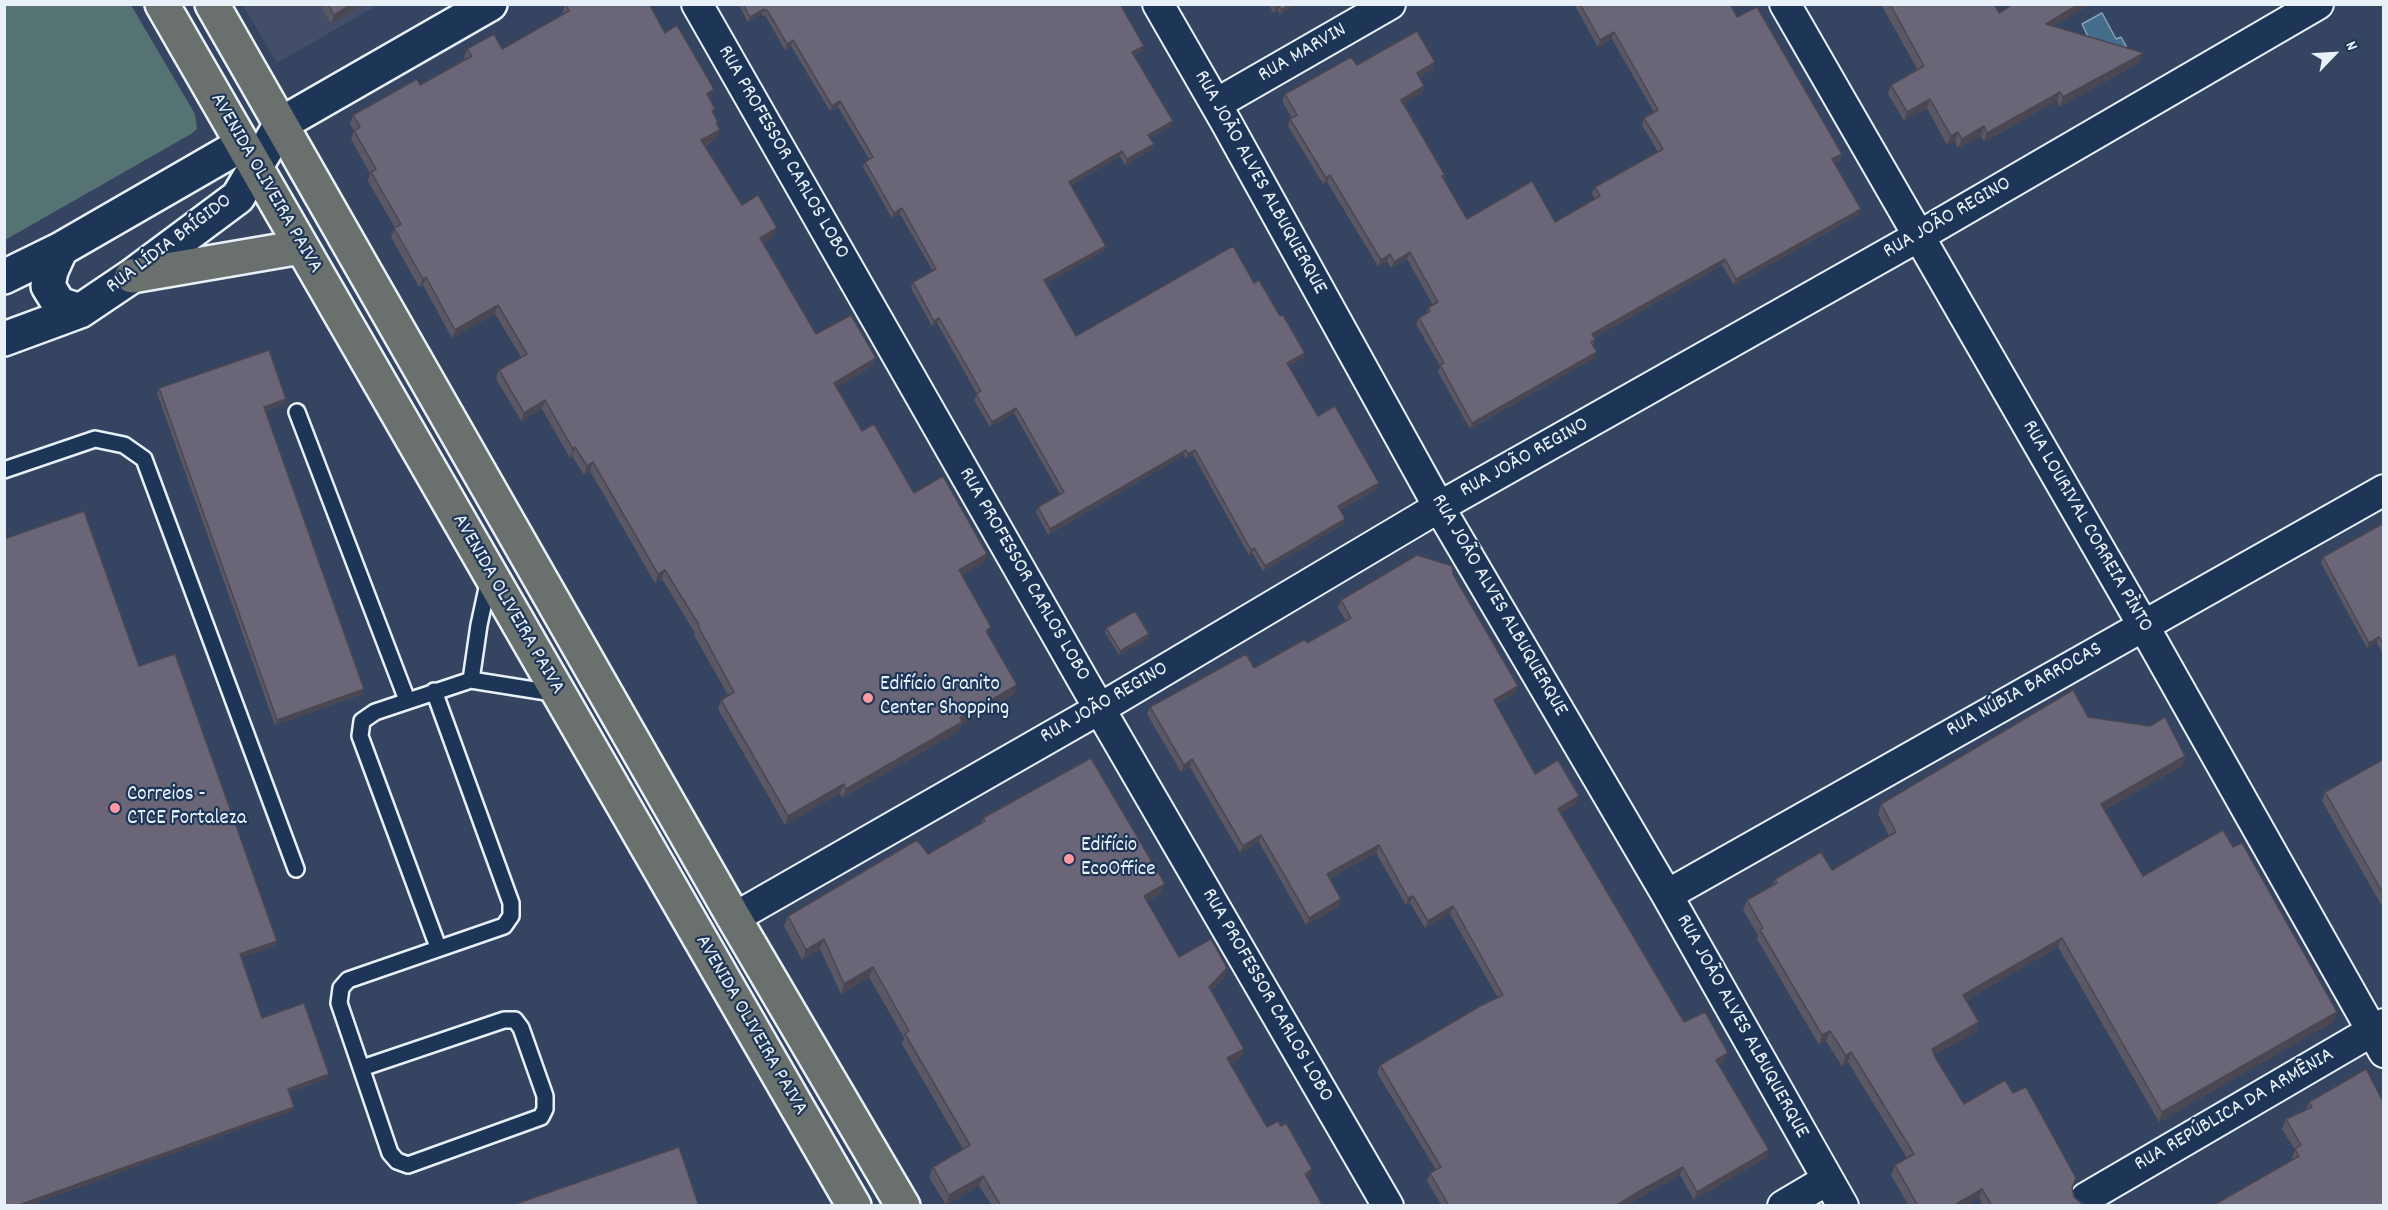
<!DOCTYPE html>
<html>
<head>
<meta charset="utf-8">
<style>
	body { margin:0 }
	#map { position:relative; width:2388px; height:1210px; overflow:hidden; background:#344461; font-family:Dekko,sans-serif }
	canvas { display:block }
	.frame { position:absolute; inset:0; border:6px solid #e8f1f8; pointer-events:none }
	.north { position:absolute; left:2304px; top:24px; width:60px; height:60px; -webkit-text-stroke:4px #1d3557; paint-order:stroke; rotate:65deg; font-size:16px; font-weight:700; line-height:24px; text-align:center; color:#e8f1f8 }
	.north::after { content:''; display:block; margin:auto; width:21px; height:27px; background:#e8f1f8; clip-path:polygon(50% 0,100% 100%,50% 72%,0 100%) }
</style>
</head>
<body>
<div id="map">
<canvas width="2388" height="1210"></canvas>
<div class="frame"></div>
<div class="north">N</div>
</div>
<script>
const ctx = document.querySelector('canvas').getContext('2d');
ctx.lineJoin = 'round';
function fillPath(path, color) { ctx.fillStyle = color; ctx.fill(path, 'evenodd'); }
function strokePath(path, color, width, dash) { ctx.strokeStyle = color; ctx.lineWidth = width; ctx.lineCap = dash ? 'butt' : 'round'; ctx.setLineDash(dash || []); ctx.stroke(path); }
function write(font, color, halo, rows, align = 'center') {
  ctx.font = font + ' Dekko,sans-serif'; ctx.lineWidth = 4.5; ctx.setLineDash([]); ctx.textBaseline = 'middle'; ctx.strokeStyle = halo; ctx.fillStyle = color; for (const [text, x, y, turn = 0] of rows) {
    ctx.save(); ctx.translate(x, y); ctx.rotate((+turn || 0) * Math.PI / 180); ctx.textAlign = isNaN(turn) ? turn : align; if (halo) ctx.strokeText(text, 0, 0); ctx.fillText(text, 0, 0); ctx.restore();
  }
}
const built = new Path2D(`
	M 243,5 L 378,5 L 277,63 Z`);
const green = new Path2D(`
	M 5,4 L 131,5 L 195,114 L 197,129 L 191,134 L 5,240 Z`);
const water = new Path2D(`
	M 2102,13 L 2116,39 L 2121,37 L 2126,46 L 2112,54 L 2093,47 L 2082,24 Z`);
const lane = new Path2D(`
	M 297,412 L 407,700
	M 4,470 L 95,439 L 124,445 L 144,459 L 296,869
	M 471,680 L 479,625 L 489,579
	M 438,947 L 360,736 L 362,721 L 375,712 L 471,680 L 559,694
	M 362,1068 L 504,1020 L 515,1020 L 521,1028 L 545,1096 L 545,1109 L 541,1117 L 408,1165 L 397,1161 L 390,1153 L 339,1003 L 341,988 L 348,980 L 504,926 L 511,916 L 511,903 L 434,691`);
const street = new Path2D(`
	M 697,4 L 1084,682 L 1388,1206
	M 1158,4 L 1226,122 L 1439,507 L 1667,895 L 1843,1206
	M 1785,4 L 2143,625 L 2384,1052
	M 1216,104 L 1390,4
	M 1667,895 L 2384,490
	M 734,918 L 1099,709 L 1439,507 L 1919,236 L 2318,4
	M 2086,1198 L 2384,1024
	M 1783,1206 L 1827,1180`);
const secondary = new Path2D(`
	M 61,249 L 51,271 L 48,286 L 59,304 L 80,311
	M 4,277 L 61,249 L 243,144
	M 4,339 L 80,311 L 132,276 L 238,197 L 281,124 L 490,4`);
const primary = new Path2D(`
	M 162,4 L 854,1206
	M 212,4 L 734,918 L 903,1206
	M 132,276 L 301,247`);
const wall = new Path2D(`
	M 320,4 L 364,4 L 331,24 Z
	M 738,4 L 1120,4 L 1142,51 L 1134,56 L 1171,126 L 1150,138 L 1154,144 L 1152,149 L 1125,165 L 1120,156 L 1071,185 L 1106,246 L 1104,251 L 1046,283 L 1076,336 L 1254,283 L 1280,316 L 1305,353 L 1303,358 L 1289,366 L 1318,416 L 1378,489 L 1340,510 L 1344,524 L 1263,571 L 1252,553 L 1249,555 L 1193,455 L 1186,459 L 1184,455 L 1048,535 L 1036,512 L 1038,507 L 1060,494 L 1014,413 L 990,427 L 974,400 L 977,394 L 937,323 L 932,326 L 911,288 L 913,282 L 933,271 L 900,214 L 892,218 L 863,167 L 865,162 L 869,159 L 838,107 L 830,111 L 791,46 L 785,50 L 765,15 L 762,16 L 762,14 L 748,22 Z
	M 1269,4 L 1297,4 L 1280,15 L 1278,10 L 1273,13 Z
	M 1574,4 L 1730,4 L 1737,17 L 1842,154 L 1840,161 L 1835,163 L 1861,209 L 1858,215 L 1734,285 L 1722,265 L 1594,338 L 1595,340 L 1593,345 L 1597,352 L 1594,358 L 1470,429 L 1438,372 L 1440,366 L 1416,324 L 1419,318 L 1426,313 L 1428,308 L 1433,305 L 1407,259 L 1391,268 L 1387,261 L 1378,266 L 1327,182 L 1323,184 L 1288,126 L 1290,119 L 1292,118 L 1282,101 L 1285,94 L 1357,65 L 1433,69 L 1419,77 L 1424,86 L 1422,93 L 1404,103 L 1445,175 L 1444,179 L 1467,219 L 1555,222 L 1595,199 L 1592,193 L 1595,187 L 1658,152 L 1642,125 L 1644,118 L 1654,112 L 1640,88 L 1612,39 L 1598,47 Z
	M 1881,4 L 1994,4 L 1999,13 L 2054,26 L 2140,62 L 2060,107 L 2057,101 L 1984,142 L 1981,136 L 1958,148 L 1955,141 L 1947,145 L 1927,108 L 1904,121 L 1888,94 L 1891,85 L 1917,69 Z
	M 565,5 L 665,33 L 711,98 L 709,99 L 713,114 L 717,125 L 720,130 L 716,139 L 705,146 L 742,205 L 773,237 L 763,243 L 816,334 L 872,366 L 837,388 L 862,431 L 914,493 L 984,563 L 962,575 L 1014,694 L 961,725 L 959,731 L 842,798 L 840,793 L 785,825 L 718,709 L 721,700 L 728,695 L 694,635 L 695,633 L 662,579 L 655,583 L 590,471 L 584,475 L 572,456 L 570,458 L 542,409 L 521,421 L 496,379 L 499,370 L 521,357 L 495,314 L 452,338 L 423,285 L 419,287 L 391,237 L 395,228 L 368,181 L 370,174 L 351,139 L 354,131 L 350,124 L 353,115 L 420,85 L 465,59 L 464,57 L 467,49 L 502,49 L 563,15 L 562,14 Z
	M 159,388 L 285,404 L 265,411 L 363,694 L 275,725 L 157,393 Z
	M 2384,523 L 2384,655 L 2377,643 L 2367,648 L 2321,563 L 2323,557 Z
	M 1453,574 L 1518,686 L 1515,693 L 1496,704 L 1535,774 L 1576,804 L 1561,813 L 1684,1022 L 1725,1061 L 1719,1064 L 1767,1157 L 1694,1200 L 1680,1175 L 1625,1206 L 1442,1206 L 1427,1181 L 1430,1173 L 1436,1170 L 1377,1073 L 1380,1065 L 1498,998 L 1450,914 L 1425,928 L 1410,903 L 1406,905 L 1376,853 L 1330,878 L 1338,907 L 1306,925 L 1259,842 L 1240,853 L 1190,767 L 1181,772 L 1147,714 L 1150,707 L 1254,668 L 1307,643 L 1346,621 L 1338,608 L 1341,600 Z
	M 1106,628 L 1149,634 L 1147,639 L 1119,655 L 1105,632 Z
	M 2088,717 L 2185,756 L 2182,766 L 2104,810 L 2143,876 L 2233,847 L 2337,1012 L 2333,1022 L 2159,1122 L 2058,947 L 1967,1000 L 1979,1022 L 1976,1032 L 1934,1055 L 1964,1104 L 2072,1188 L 2074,1197 L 2082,1204 L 2091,1206 L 1983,1206 L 1979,1198 L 1966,1206 L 1909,1206 L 1891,1175 L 1895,1165 L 1907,1158 L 1848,1062 L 1842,1066 L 1826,1041 L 1819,1045 L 1757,939 L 1758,935 L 1743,910 L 1747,900 L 1772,885 L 1775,879 L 1832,870 L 1889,836 L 1878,814 L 1881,804 Z
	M 2384,759 L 2384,910 L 2322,801 L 2325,792 Z
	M 983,818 L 1161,894 L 1147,902 L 1179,957 L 1224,978 L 1211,991 L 1244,1049 L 1240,1059 L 1231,1064 L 1267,1127 L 1309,1179 L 1308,1180 L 1323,1206 L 992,1206 L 979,1186 L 946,1205 L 929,1177 L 933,1167 L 963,1149 L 902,1044 L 904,1038 L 869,977 L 841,994 L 820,949 L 802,960 L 784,926 L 788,916 L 928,854 L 981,823 Z
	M 2309,1102 L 2384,1103 L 2292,1160 L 2292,1158 L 2295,1150 L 2282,1129 L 2286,1119 L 2306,1110 Z`);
const shadedWall = new Path2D(`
	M 352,4 L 364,4 L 331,24 L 334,15 Z
	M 1291,4 L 1297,4 L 1280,15 L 1281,10 Z
	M 2079,4 L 2092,4 L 2042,33 L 2046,24 Z
	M 1279,5 L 1278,10 L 1273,13 L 1275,8 Z
	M 764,9 L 762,14 L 748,22 L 750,17 Z
	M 1614,32 L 1612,39 L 1598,47 L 1600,40 Z
	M 793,40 L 791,46 L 785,50 L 787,44 Z
	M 1144,46 L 1142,51 L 1130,58 L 1132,52 Z
	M 2144,53 L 2140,62 L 2060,107 L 2063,97 Z
	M 1435,62 L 1433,69 L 1415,80 L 1417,73 Z
	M 1424,86 L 1422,93 L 1399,106 L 1401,100 Z
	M 714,89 L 711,98 L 704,103 L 707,94 Z
	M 2060,92 L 2057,101 L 1984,142 L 1987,133 Z
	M 1930,99 L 1927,108 L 1904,121 L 1907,112 Z
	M 840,101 L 838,107 L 830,111 L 832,106 Z
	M 1173,121 L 1171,126 L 1146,140 L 1148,135 Z
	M 1984,126 L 1981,136 L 1958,148 L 1962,139 Z
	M 720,130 L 716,139 L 698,149 L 701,140 Z
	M 1958,132 L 1955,141 L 1947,145 L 1951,136 Z
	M 1154,144 L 1152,149 L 1125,165 L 1127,159 Z
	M 1122,151 L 1120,156 L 1067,187 L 1069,182 Z
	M 1842,154 L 1840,161 L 1830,166 L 1832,159 Z
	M 1330,175 L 1327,182 L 1323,184 L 1326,178 Z
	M 902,208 L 900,214 L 892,218 L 894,213 Z
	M 1861,209 L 1858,215 L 1734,285 L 1736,279 Z
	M 777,228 L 773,237 L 757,247 L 760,238 Z
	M 1106,246 L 1104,251 L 1042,286 L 1044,280 Z
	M 1410,252 L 1407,259 L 1391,268 L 1394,262 Z
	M 1390,254 L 1387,261 L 1378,266 L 1381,260 Z
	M 1725,259 L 1722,265 L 1589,341 L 1592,334 Z
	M 426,277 L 423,285 L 419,287 L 423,279 Z
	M 498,305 L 495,314 L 452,338 L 455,330 Z
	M 939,318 L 937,323 L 932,326 L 934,321 Z
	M 1597,352 L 1594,358 L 1470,429 L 1472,423 Z
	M 1305,353 L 1303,358 L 1285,369 L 1287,363 Z
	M 876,358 L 872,366 L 831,392 L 834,383 Z
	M 286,399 L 285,404 L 262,412 L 264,407 Z
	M 545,400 L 542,409 L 521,421 L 524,413 Z
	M 1016,408 L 1014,413 L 990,427 L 992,422 Z
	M 575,447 L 572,456 L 570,458 L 573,449 Z
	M 1186,450 L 1184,455 L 1048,535 L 1050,529 Z
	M 1195,450 L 1193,455 L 1186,459 L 1188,454 Z
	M 593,462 L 590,471 L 584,475 L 587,466 Z
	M 1379,483 L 1378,489 L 1336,512 L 1338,506 Z
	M 1345,519 L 1344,524 L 1263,571 L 1265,566 Z
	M 1254,548 L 1252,553 L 1249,555 L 1251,550 Z
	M 987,554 L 984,563 L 956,579 L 959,570 Z
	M 665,570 L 662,579 L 655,583 L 658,574 Z
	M 991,627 L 988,636 L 986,631 Z
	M 1149,634 L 1147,639 L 1119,655 L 1120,651 Z
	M 2379,637 L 2377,643 L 2367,648 L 2369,643 Z
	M 1017,685 L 1014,694 L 961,725 L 959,731 L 842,798 L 846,789 L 960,718 Z
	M 1518,686 L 1515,693 L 1491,707 L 1494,700 Z
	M 364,689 L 363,694 L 275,725 L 277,720 Z
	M 2185,756 L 2182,766 L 2098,813 L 2101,804 Z
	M 1192,759 L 1190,767 L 1181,772 L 1184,765 Z
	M 844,784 L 840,793 L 785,825 L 788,816 Z
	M 1579,796 L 1576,804 L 1556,817 L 1558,809 Z
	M 1261,835 L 1259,842 L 1240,853 L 1243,846 Z
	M 1379,845 L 1376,853 L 1324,881 L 1327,874 Z
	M 1165,884 L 1161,894 L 1140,906 L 1144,896 Z
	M 1413,896 L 1410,903 L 1406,905 L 1408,898 Z
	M 1341,899 L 1338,907 L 1306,925 L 1309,918 Z
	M 1453,906 L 1450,914 L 1425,928 L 1428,921 Z
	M 2062,938 L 2058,947 L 1960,1004 L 1963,995 Z
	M 824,939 L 820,949 L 802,960 L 806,950 Z
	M 277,941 L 275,946 L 238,959 L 240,954 Z
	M 873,967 L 869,977 L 841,994 L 844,984 Z
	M 1227,968 L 1224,978 L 1205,997 L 1209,987 Z
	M 2337,1012 L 2333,1022 L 2159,1122 L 2162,1112 Z
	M 1979,1022 L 1976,1032 L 1928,1059 L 1932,1049 Z
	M 1830,1031 L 1826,1041 L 1819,1045 L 1822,1035 Z
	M 1244,1049 L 1240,1059 L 1224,1068 L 1227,1058 Z
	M 1851,1052 L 1848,1062 L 1842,1066 L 1846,1056 Z
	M 1728,1053 L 1725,1061 L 1714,1067 L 1716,1060 Z
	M 329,1074 L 327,1079 L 286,1094 L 288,1089 Z
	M 294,1107 L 292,1111 L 28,1206 L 16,1206 Z
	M 1769,1150 L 1767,1157 L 1694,1200 L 1697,1192 Z
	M 1683,1167 L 1680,1175 L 1625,1206 L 1615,1206 L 1638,1192 Z
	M 1312,1169 L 1309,1179 L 1301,1184 L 1305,1174 Z
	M 983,1176 L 979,1186 L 946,1205 L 949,1195 Z
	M 1982,1189 L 1979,1198 L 1966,1206 L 1953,1206 Z`);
const building = new Path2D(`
	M 328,4 L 352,4 L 334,15 Z
	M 566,4 L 649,4 L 665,33 L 677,25 L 714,89 L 707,94 L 715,109 L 712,111 L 718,122 L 716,123 L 720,130 L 701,140 L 742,205 L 758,195 L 777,228 L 760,238 L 816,334 L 851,315 L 876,358 L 834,383 L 862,431 L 874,424 L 914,493 L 943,476 L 987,554 L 959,570 L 991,627 L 986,631 L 1017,685 L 960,718 L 962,722 L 846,789 L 844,784 L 788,816 L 721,700 L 734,692 L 698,626 L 699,625 L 665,570 L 658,574 L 593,462 L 587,466 L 575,447 L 573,449 L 545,400 L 524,413 L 499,370 L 527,354 L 498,305 L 455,330 L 426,277 L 423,279 L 394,228 L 401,224 L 371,172 L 376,169 L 354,131 L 360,127 L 353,115 L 417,79 L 420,85 L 472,56 L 467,49 L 494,34 L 502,49 L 569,11 Z
	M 743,4 L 1120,4 L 1144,46 L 1132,52 L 1173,121 L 1148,135 L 1154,144 L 1127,159 L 1122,151 L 1069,182 L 1106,246 L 1044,280 L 1076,336 L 1233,246 L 1254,283 L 1259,280 L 1280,316 L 1283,315 L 1305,353 L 1287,363 L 1318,416 L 1335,406 L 1379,483 L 1338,506 L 1345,519 L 1265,566 L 1254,548 L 1251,550 L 1195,450 L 1188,454 L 1186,450 L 1050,529 L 1038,507 L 1064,492 L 1016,408 L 992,422 L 976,394 L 981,391 L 939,318 L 934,321 L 913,282 L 936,269 L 902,208 L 894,213 L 865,162 L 873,157 L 840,101 L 832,106 L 793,40 L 787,44 L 767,10 L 764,11 L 764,9 L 750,17 Z
	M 1273,4 L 1291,4 L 1281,10 L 1279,5 L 1275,8 Z
	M 1580,4 L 1730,4 L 1737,17 L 1757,7 L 1842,154 L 1832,159 L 1861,209 L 1736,279 L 1725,259 L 1592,334 L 1595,340 L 1591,342 L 1597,352 L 1472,423 L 1440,365 L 1444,363 L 1419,318 L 1430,311 L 1428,308 L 1438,302 L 1410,252 L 1394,262 L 1390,254 L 1381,260 L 1330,175 L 1326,178 L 1290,119 L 1297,115 L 1285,94 L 1351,57 L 1357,65 L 1417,31 L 1435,62 L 1417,73 L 1424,86 L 1401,100 L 1445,175 L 1442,176 L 1467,219 L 1532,181 L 1555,222 L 1600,196 L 1595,187 L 1663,149 L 1644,118 L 1658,110 L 1642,81 L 1614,32 L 1600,40 Z
	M 1890,4 L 1994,4 L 1999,13 L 2013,4 L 2079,4 L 2046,24 L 2144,53 L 2063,97 L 2060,92 L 1987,133 L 1984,126 L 1962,139 L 1958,132 L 1951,136 L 1930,99 L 1907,112 L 1891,85 L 1924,66 Z
	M 269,350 L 286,399 L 264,407 L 364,689 L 277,720 L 159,388 Z
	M 84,511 L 139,666 L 175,654 L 277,941 L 240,954 L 262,1018 L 304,1003 L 329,1074 L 288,1089 L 294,1107 L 16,1206 L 4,1206 L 4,539 Z
	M 2384,523 L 2384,646 L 2379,637 L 2369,643 L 2323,557 Z
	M 1417,555 L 1452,566 L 1453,574 L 1518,686 L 1494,700 L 1535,774 L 1558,760 L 1579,796 L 1558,809 L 1684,1022 L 1705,1012 L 1728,1053 L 1716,1060 L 1769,1150 L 1697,1192 L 1683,1167 L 1638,1192 L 1615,1206 L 1449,1206 L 1430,1173 L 1441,1167 L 1380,1065 L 1480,1006 L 1503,995 L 1453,906 L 1428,921 L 1413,896 L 1408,898 L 1379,845 L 1327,874 L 1341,899 L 1309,918 L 1261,835 L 1243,846 L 1192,759 L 1184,765 L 1150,707 L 1246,654 L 1254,668 L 1305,639 L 1307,643 L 1351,618 L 1341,600 Z
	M 1135,611 L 1149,634 L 1120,651 L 1106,628 Z
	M 2073,690 L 2088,717 L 2150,726 L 2165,717 L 2185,756 L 2101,804 L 2143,876 L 2223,830 L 2233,847 L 2242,843 L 2337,1012 L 2162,1112 L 2062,938 L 1963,995 L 1979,1022 L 1932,1049 L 1936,1059 L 1964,1104 L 2005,1080 L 2013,1093 L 2026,1087 L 2076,1178 L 2072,1188 L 2074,1197 L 2082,1204 L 2091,1206 L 1992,1206 L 1982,1189 L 1953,1206 L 1918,1206 L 1895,1165 L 1914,1154 L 1851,1052 L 1846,1056 L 1830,1031 L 1822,1035 L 1760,930 L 1763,928 L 1747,900 L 1777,883 L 1775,879 L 1821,852 L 1832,870 L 1896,832 L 1881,804 Z
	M 1091,758 L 1165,884 L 1144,896 L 1179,957 L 1211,939 L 1227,968 L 1209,987 L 1244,1049 L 1227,1058 L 1267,1127 L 1278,1121 L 1281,1126 L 1286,1123 L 1312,1169 L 1305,1174 L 1323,1206 L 1001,1206 L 983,1176 L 949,1195 L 933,1167 L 970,1145 L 905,1034 L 909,1031 L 873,967 L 844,984 L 824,939 L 806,950 L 788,916 L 917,840 L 928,854 L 985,821 L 983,818 Z
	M 2384,759 L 2384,895 L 2325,792 Z
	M 2366,1069 L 2384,1103 L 2384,1206 L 2212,1206 L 2299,1156 L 2295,1149 L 2301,1145 L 2286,1119 L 2312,1107 L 2309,1102 Z
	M 679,1147 L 699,1206 L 510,1206 Z`);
const markers = [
	[868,698,6,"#ff9aa2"],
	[115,808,6,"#ff9aa2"],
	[1069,859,6,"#ff9aa2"]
];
const streetNames = [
	["RUA MARVIN",1303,54,-30],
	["RUA PROFESSOR CARLOS LOBO",782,153,60],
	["RUA JOÃO ALVES ALBUQUERQUE",1259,183,61],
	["AVENIDA OLIVEIRA PAIVA",265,184,60],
	["RUA JOÃO REGINO",1948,219,-30],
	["RUA LÍDIA BRÍGIDO",170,245,-37],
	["RUA JOÃO REGINO",1525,459,-29],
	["RUA LOURIVAL CORREIA PÌNTO",2086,527,60],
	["RUA PROFESSOR CARLOS LOBO",1023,575,60],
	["AVENIDA OLIVEIRA PAIVA",507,605,60],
	["RUA JOÃO ALVES ALBUQUERQUE",1498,606,60],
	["RUA NÚBIA BARROCAS",2025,691,-29],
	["RUA JOÃO REGINO",1105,704,-30],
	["RUA PROFESSOR CARLOS LOBO",1266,996,60],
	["AVENIDA OLIVEIRA PAIVA",750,1026,60],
	["RUA JOÃO ALVES ALBUQUERQUE",1741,1027,61],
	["RUA REPÚBLICA DA ARMÊNIA",2235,1111,-30]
];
const poiNames = [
	["Edifício Granito",880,686],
	["Center Shopping",880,710],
	["Correios -",127,796],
	["CTCE Fortaleza",127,820],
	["Edifício",1081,847],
	["EcoOffice",1081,871]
];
fillPath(built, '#444e68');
fillPath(green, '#557372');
fillPath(water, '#446c8b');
strokePath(water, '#86a1b7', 1.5);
strokePath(lane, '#e8f1f8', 20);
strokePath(street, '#e8f1f8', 34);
strokePath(secondary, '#e8f1f8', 38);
strokePath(primary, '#e8f1f8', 38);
strokePath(lane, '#1d3557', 15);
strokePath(street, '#1d3557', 30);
strokePath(secondary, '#1d3557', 33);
strokePath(primary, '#6a706d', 33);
fillPath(wall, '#5b5866');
fillPath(shadedWall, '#4a4753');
fillPath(building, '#6a6677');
strokePath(building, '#4a4753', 1.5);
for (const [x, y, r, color] of markers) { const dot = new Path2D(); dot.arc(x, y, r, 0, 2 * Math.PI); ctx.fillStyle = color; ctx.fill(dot); strokePath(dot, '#1d3557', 2); }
write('21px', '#e8f1f8', '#1d3557', streetNames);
write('21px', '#e8f1f8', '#1d3557', poiNames, 'left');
</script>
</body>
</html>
